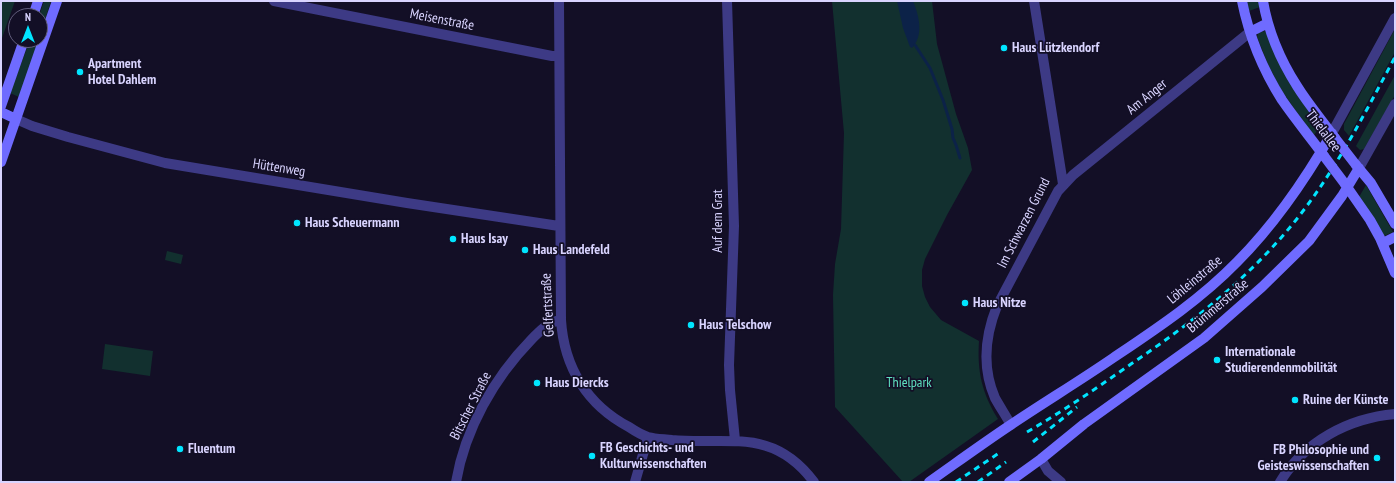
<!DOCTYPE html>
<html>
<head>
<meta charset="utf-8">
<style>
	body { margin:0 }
	#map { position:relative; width:1396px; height:483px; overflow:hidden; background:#130f26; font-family:"PT Sans Narrow",sans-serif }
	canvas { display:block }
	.frame { position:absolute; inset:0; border:2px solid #d9d4ff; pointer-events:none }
	.north { position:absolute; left:8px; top:8px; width:40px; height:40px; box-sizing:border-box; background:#130f26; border:1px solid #625e7d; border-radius:50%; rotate:0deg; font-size:11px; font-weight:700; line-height:16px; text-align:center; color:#d9d4ff }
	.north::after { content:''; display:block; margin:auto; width:14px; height:18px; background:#00e5ff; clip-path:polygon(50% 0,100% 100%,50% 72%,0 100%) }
</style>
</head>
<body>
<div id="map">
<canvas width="1396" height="483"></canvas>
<div class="frame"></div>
<div class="north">N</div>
</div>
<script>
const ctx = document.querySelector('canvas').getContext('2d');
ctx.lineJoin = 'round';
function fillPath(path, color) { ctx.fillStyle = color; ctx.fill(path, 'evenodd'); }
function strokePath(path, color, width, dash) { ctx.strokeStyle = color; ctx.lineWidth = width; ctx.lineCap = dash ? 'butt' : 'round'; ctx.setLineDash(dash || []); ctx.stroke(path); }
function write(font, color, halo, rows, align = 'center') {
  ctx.font = font + ' "PT Sans Narrow",sans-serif'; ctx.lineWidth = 3.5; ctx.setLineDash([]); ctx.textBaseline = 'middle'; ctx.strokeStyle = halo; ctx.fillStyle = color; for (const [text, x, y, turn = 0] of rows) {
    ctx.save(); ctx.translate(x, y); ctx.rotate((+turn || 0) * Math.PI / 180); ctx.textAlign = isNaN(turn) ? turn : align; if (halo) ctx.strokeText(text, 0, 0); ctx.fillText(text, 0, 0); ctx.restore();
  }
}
const green = new Path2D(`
	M 1,1 L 15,1 L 1,41 Z
	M 44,1 L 51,1 L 40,36 L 40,16 L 39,16 Z
	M 832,1 L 932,1 L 937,44 L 956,114 L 968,148 L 972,170 L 947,215 L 925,259 L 922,270 L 922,286 L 925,297 L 930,307 L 941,320 L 979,341 C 977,372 982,393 998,419 L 909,482 L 903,482 L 835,407 L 833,295 L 835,264 L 841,229 L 844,133 Z
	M 1247,1 L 1258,1 L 1260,7 L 1249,11 Z
	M 1395,29 L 1395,52 L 1349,136 L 1344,130 L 1344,124 Z
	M 1265,31 L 1321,125 L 1314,135 L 1296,111 L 1280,88 L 1267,62 L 1257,37 L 1258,33 Z
	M 30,40 L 39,40 L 19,97 L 10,93 Z
	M 1395,75 L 1395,95 L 1364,149 L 1360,150 L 1356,146 Z
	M 1366,185 L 1393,232 L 1384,236 L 1359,197 Z
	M 167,251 L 183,255 L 181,264 L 165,260 Z
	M 105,344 L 153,351 L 150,376 L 102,369 Z`);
const water = new Path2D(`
	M 897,1 L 913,1 C 919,16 924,35 912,48 L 910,47 L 903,28 Z`);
const stream = new Path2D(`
	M 915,45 L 930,68 L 943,100 L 952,129 L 953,138 L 956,145 L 960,158`);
const street = new Path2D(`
	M 274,1 L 552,56 L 559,56
	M 559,1 L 561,320 C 564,367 587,405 629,427 C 635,431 641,435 648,437 C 656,439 664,439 672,440 C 729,445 773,427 814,482
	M 727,1 L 734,226 L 729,365 L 730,390 L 735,440
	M 1034,1 L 1063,184
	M 16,119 L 32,126 L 68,137 L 165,163 L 407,203 L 559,226
	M 1332,133 L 1395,18
	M 1359,168 L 1395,104
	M 1011,425 C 1006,416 1000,407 995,398 C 982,368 985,336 997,306 L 1058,191 L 1073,175 L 1250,32
	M 1041,459 L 1048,471 L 1061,482
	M 456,482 C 465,429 494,378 531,340 C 540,331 547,322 561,320
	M 635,482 L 648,437
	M 1280,482 C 1305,441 1349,418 1395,414`);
const secondary = new Path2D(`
	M 1242,1 C 1249,36 1263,70 1282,100 C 1295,119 1310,137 1324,156
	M 1263,1 C 1268,30 1281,61 1297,86 C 1308,104 1322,120 1335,138
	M 33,16 L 38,1
	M 1250,32 L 1268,23
	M 1,106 L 24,40
	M 1,112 L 16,119
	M 1,162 L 57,1
	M 1356,165 L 1371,183 L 1395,224
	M 1345,184 L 1370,220 L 1380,238 L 1395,273
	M 1383,243 L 1395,237
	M 929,482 C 956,463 982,444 1009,426 C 1043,403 1078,382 1113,358 C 1156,329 1200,300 1237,262 C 1275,224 1305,180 1332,133
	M 1009,482 L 1041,459 L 1084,424 L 1204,338 L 1262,287 L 1309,241 L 1342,196 L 1359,168`);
const rail = new Path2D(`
	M 1027,432 C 1063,411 1097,388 1131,364 C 1192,323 1250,277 1296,220 C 1336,170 1365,113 1395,57
	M 1033,442 L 1077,407
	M 956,482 L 999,453
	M 978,482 L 1006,462`);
const secondaryBridge = new Path2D(`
	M 1335,138 L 1356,165
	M 1324,156 L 1345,184`);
const markers = [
	[1004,48,4,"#00e5ff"],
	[80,72,4,"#00e5ff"],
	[297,223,4,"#00e5ff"],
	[453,239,4,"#00e5ff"],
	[525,250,4,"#00e5ff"],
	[965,303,4,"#00e5ff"],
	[691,325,4,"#00e5ff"],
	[1217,360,4,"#00e5ff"],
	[537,383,4,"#00e5ff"],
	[1295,400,4,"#00e5ff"],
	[180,449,4,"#00e5ff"],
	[592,456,4,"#00e5ff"],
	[1377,458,4,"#00e5ff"]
];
const streetNames = [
	["Meisenstraße",442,20,11],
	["Am Anger",1147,97,-39],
	["Thielallee",1323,131,53],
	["Hüttenweg",279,168,9],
	["Auf dem Grat",718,221,-90],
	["Im Schwarzen Grund",1024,223,-63],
	["Löhleinstraße",1195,280,-40],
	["Gelfertstraße",548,305,-93],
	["Brümmerstraße",1218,306,-40],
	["Bitscher Straße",471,406,-63]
];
const poiNames = [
	["Haus Lützkendorf",1012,48],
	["Apartment",88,64],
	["Hotel Dahlem",88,80],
	["Haus Scheuermann",305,223],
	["Haus Isay",461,239],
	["Haus Landefeld",533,250],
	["Haus Nitze",973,303],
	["Haus Telschow",699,325],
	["Internationale",1225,352],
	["Studierendenmobilität",1225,368],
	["Haus Diercks",545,383],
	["Ruine der Künste",1303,400],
	["FB Geschichts- und",600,448],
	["Kulturwissenschaften",600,464],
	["Fluentum",188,449],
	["FB Philosophie und",1369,450,"right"],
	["Geisteswissenschaften",1369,466,"right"]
];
const parkNames = [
	["Thielpark",909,383]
];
fillPath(green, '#12302f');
fillPath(water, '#0c2248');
strokePath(stream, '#0c2248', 3);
strokePath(street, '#3d3a85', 10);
strokePath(secondary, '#6f6bff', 10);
strokePath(rail, '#00e5ff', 3, [6, 5]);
strokePath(secondaryBridge, '#6f6bff', 10);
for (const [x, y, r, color] of markers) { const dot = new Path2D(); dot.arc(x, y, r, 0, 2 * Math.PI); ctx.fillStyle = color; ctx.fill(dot); strokePath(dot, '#130f26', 1.5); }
write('14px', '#d9d4ff', '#130f26', streetNames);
write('bold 14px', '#d9d4ff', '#130f26', poiNames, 'left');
write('14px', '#5fe0c0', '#130f26', parkNames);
</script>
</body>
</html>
